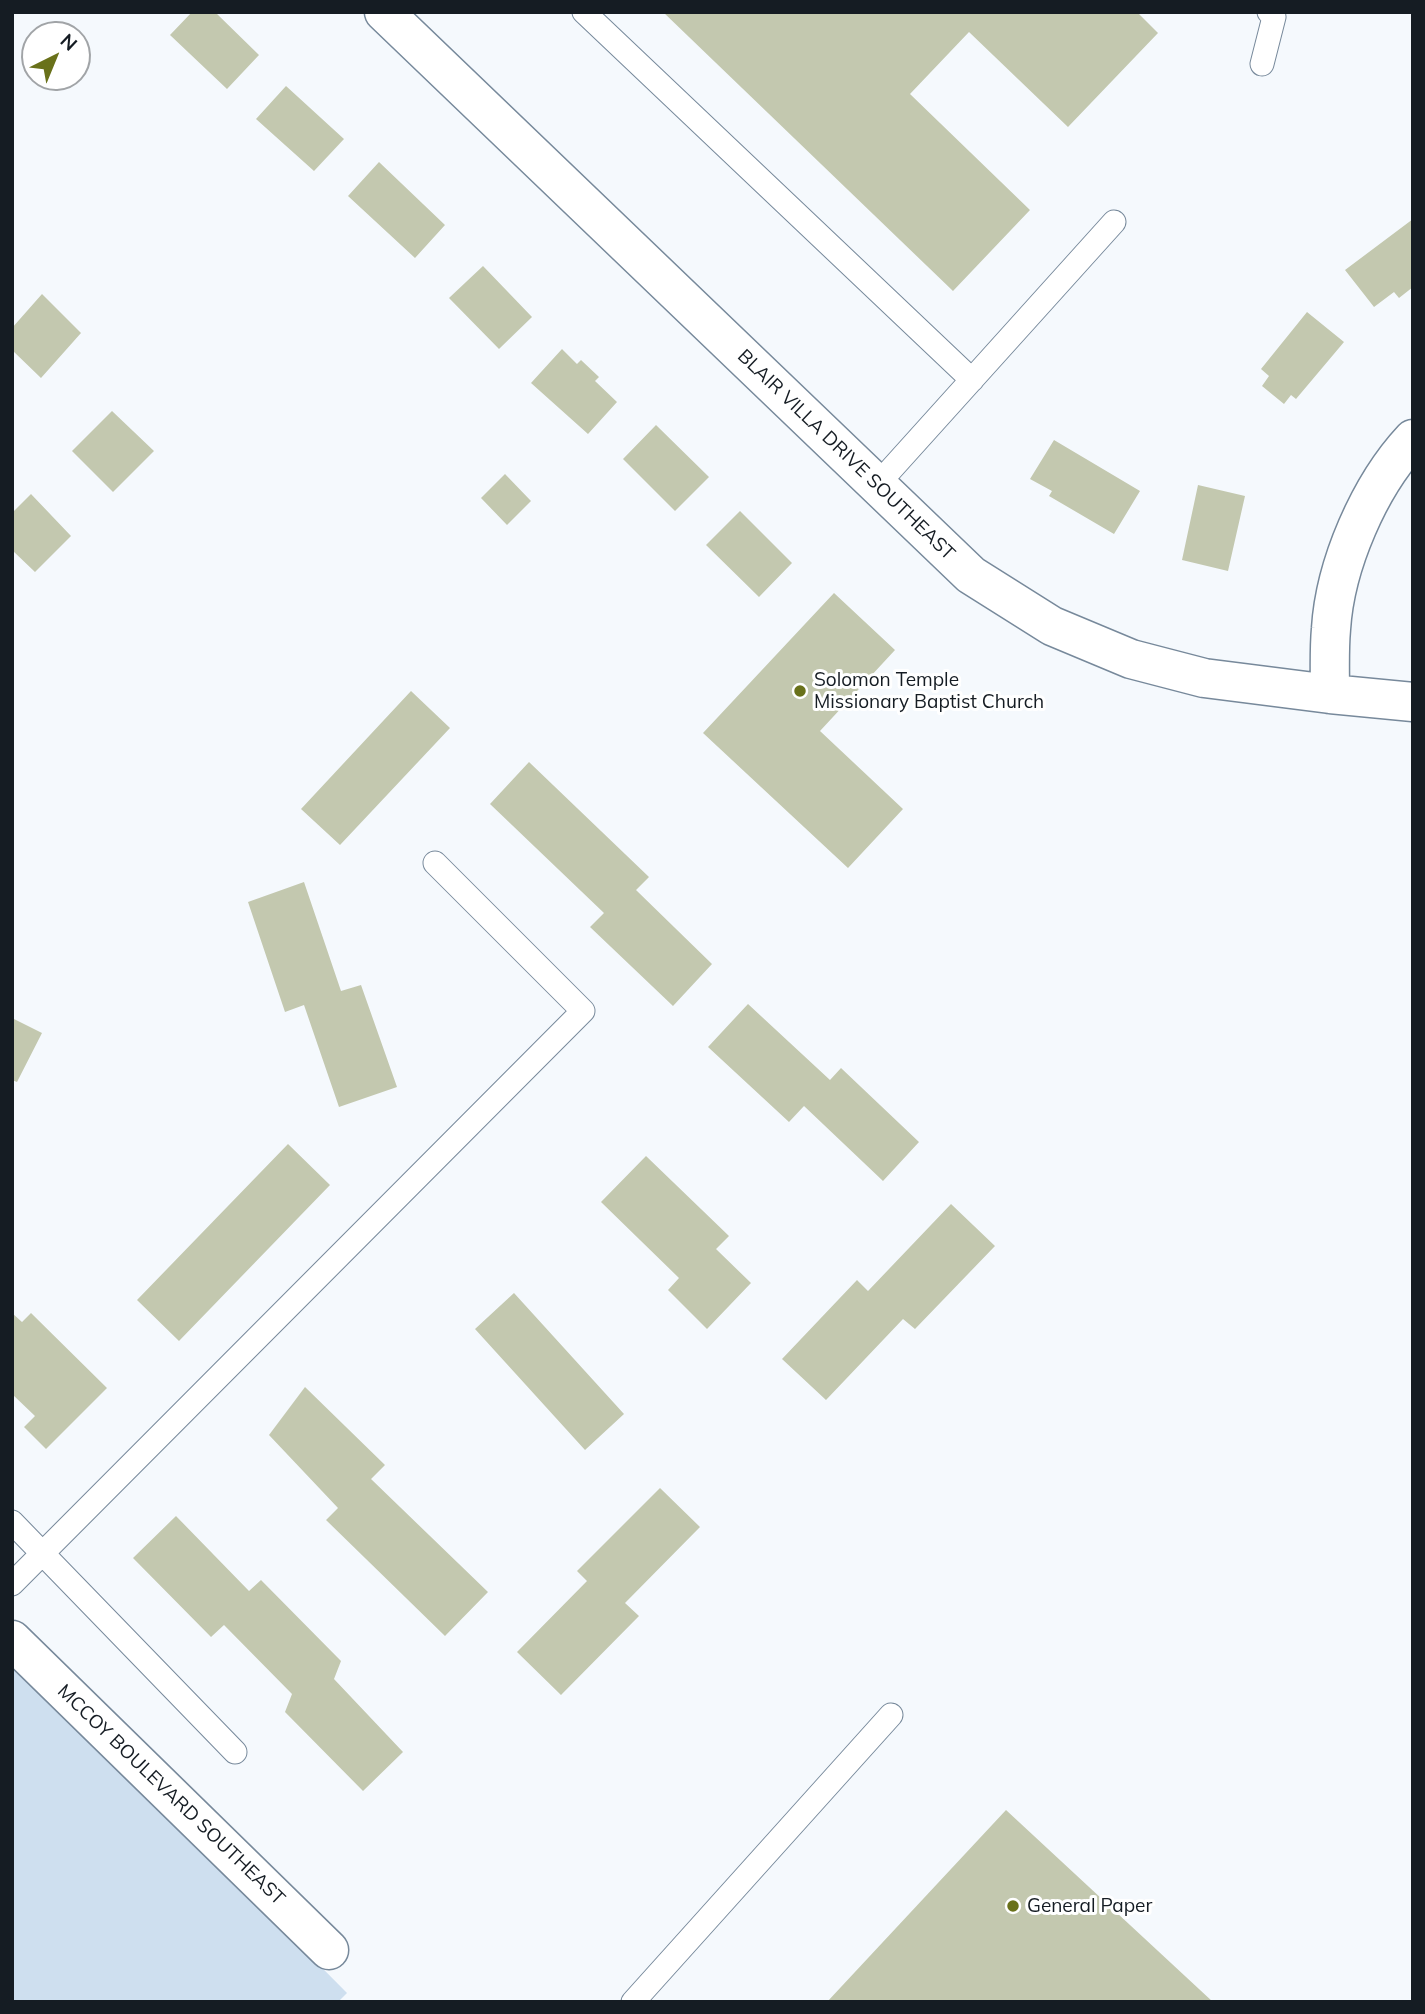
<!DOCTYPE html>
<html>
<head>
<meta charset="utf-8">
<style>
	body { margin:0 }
	#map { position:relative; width:1425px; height:2014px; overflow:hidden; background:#f5f9fd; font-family:Mulish,sans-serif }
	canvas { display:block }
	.frame { position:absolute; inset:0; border:14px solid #151c23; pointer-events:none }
	.north { position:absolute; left:21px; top:21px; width:70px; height:70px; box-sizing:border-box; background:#fff; border:2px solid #a1a4a7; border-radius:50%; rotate:43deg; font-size:19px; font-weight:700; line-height:28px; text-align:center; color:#151c23 }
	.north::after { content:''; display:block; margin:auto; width:24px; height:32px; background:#69711a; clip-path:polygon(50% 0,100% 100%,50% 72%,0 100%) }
</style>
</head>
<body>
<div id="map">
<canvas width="1425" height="2014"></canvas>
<div class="frame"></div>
<div class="north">N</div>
</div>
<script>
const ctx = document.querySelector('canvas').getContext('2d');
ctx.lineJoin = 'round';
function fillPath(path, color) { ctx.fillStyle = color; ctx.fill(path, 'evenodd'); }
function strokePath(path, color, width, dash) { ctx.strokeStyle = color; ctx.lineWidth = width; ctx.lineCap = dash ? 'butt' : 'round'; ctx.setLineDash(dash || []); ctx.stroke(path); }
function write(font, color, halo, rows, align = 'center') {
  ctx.font = font + ' Mulish,sans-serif'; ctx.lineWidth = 6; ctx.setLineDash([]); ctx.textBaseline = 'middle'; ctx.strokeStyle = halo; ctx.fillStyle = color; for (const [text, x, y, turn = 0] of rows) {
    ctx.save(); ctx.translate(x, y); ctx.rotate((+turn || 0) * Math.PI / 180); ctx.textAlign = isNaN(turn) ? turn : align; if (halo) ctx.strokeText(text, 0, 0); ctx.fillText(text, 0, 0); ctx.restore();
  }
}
const green = new Path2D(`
	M 12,1655 L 347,1993 L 338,2002 L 12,2002 Z`);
const building = new Path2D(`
	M 192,12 L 215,12 L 259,55 L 227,89 L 170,35 Z
	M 663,12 L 1137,12 L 1158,33 L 1068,127 L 969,32 L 910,94 L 1030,210 L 953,291 Z
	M 286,86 L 344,139 L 314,171 L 256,119 Z
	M 379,162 L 445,225 L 415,258 L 348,196 Z
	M 1413,219 L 1413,287 L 1399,298 L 1394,292 L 1374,307 L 1345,270 Z
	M 483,266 L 532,317 L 499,349 L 449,298 Z
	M 42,294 L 81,333 L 41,378 L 12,350 L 12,328 Z
	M 1307,312 L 1344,342 L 1296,399 L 1291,395 L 1284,404 L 1262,386 L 1269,376 L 1261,369 Z
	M 562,349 L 577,364 L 581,360 L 599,377 L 595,381 L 617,402 L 588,434 L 531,383 Z
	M 112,411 L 154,451 L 113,492 L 72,451 Z
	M 656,425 L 709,477 L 675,511 L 623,459 Z
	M 1054,440 L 1140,491 L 1114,534 L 1049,496 L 1052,491 L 1030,479 Z
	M 505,474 L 531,501 L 507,525 L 481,498 Z
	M 1198,485 L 1245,496 L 1228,571 L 1182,560 Z
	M 31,494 L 71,536 L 35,572 L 12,550 L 12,513 Z
	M 740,511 L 792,563 L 759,597 L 706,545 Z
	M 834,593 L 895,650 L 820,731 L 903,809 L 848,868 L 703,733 Z
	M 411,691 L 450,728 L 340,845 L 301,809 Z
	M 529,762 L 649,877 L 636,890 L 712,964 L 673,1006 L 590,927 L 604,913 L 490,804 Z
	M 304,882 L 341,991 L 361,985 L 397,1087 L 339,1107 L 304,1005 L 285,1012 L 248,902 Z
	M 748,1004 L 830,1080 L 841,1068 L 919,1142 L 883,1181 L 804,1106 L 789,1122 L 708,1047 Z
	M 12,1018 L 42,1033 L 17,1082 L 12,1080 Z
	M 288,1144 L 330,1185 L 179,1341 L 137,1300 Z
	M 646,1156 L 729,1236 L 716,1249 L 751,1283 L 707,1329 L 668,1290 L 679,1278 L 601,1202 Z
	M 951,1204 L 995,1246 L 915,1329 L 903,1319 L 826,1400 L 782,1359 L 857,1280 L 868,1291 Z
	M 514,1293 L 624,1414 L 585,1450 L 475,1329 Z
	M 12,1313 L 22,1322 L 31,1313 L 107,1388 L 46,1449 L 24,1427 L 35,1416 L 12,1394 Z
	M 305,1387 L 385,1465 L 371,1479 L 488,1592 L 445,1636 L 326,1520 L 338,1508 L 269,1435 Z
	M 660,1488 L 700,1527 L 625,1603 L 639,1616 L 561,1695 L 517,1652 L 587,1581 L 577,1571 Z
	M 176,1516 L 249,1591 L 261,1580 L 341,1661 L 334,1679 L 403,1752 L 363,1791 L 285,1712 L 292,1694 L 224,1625 L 211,1637 L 133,1558 Z
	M 1006,1810 L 1213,2002 L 827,2002 Z`);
const service = new Path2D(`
	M 584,12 L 972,380
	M 1262,64 L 1274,17 L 1269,12
	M 877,485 L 1114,222
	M 12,1522 L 235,1752
	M 12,1584 L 583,1011 L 435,863
	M 633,2002 L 891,1715`);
const minor = new Path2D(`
	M 384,12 L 971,575 L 1052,626 L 1131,659 L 1204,678 L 1330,694 L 1413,702
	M 1330,694 C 1330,673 1329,651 1331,629 C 1335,565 1369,486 1413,439
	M 12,1640 L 329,1950`);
const markers = [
	[800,691,7,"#69711a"],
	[1013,1906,7,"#69711a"]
];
const streetNames = [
	["BLAIR VILLA DRIVE SOUTHEAST",846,455,44],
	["MCCOY BOULEVARD SOUTHEAST",171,1795,44]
];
const poiNames = [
	["Solomon Temple",814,680],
	["Missionary Baptist Church",814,702],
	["General Paper",1027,1906]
];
fillPath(green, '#cedfef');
fillPath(building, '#c3c8af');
strokePath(service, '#77899b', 25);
strokePath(minor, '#77899b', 41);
strokePath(service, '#fff', 23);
strokePath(minor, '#fff', 38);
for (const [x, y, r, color] of markers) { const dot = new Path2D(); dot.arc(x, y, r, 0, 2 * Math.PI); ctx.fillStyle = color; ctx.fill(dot); strokePath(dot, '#fff', 2.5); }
write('19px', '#151c23', '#fff', streetNames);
write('19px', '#151c23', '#fff', poiNames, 'left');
</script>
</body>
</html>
